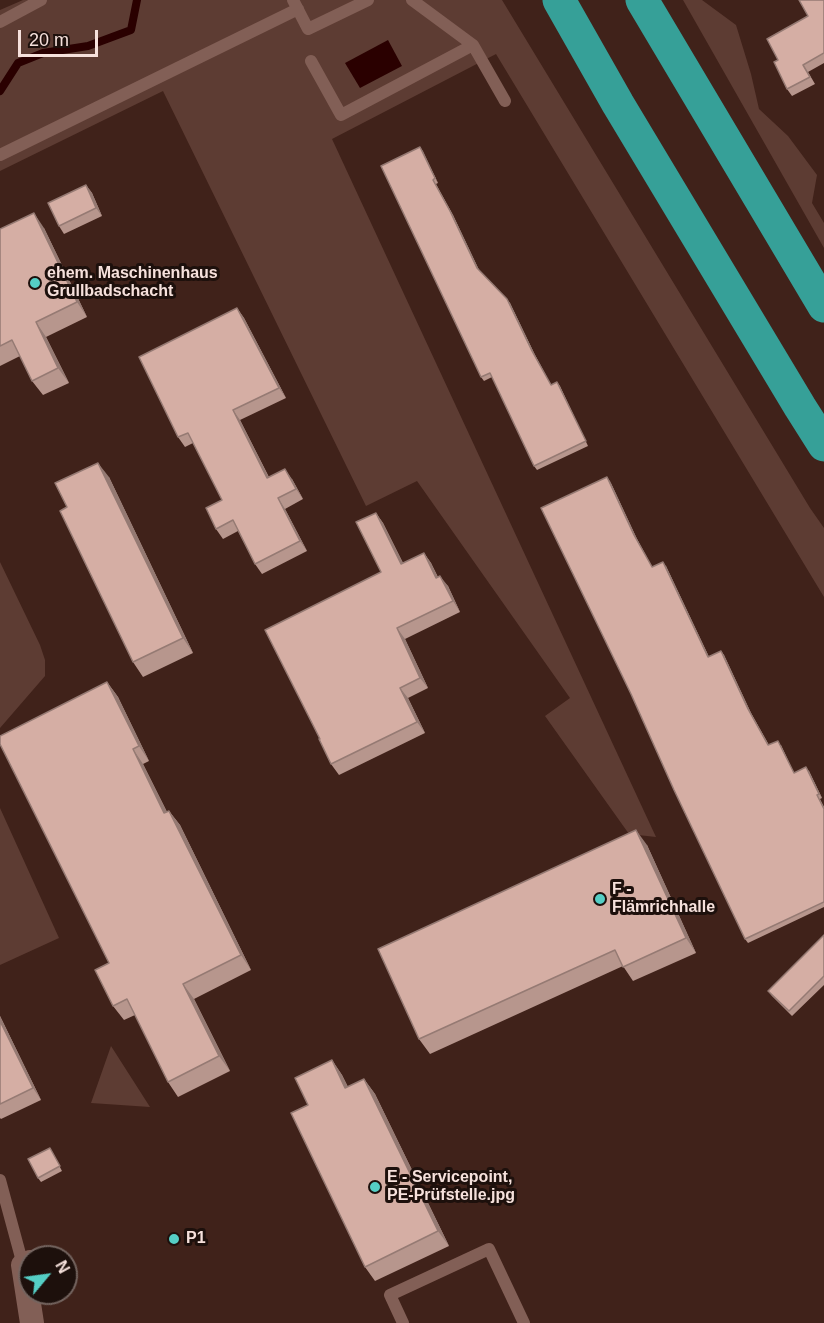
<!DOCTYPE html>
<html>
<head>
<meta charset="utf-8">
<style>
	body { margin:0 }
	#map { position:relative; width:824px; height:1323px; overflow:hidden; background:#40221a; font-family:Arial,sans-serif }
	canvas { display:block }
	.north { position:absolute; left:18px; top:1245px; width:60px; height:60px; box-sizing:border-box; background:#1d100c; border:2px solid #74645f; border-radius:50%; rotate:61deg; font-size:16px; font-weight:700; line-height:24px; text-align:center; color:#f6e1dc }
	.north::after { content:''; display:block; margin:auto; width:21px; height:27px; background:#55cec5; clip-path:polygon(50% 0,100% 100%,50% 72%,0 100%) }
	.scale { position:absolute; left:18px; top:30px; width:80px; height:27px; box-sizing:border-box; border:3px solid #f6e1dc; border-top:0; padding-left:8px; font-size:18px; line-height:21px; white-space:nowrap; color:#f6e1dc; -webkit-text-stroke:4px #1d100c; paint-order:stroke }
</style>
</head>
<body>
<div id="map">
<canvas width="824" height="1323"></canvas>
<div class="north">N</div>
<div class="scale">20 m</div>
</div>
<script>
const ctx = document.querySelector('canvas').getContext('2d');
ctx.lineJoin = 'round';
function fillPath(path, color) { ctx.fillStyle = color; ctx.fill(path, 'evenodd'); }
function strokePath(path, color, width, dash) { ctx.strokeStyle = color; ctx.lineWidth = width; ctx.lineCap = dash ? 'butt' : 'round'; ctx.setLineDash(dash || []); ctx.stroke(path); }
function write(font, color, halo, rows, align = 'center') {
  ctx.font = font + ' Arial,sans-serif'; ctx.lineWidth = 6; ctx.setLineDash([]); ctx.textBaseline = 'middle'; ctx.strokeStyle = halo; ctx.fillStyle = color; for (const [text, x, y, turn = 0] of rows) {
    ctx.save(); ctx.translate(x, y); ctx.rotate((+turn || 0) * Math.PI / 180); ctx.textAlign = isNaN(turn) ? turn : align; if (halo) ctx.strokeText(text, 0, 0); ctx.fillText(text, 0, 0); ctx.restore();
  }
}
const green = new Path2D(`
	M 23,0 L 502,0 L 810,508 L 824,528 L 824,597 L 496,54 L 332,139 L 656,837 L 629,834 L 545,716 L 570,698 L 417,481 L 366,506 L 163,91 L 0,171 L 0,10 Z
	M 683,0 L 702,0 L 736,25 L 751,74 L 759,109 L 788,136 L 817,175 L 812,203 L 824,223 L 824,248 Z
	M 0,562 L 40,645 L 45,660 L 45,676 L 0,728 Z
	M 0,808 L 59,938 L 0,965 Z
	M 111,1046 L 150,1107 L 91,1103 Z`);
const water = new Path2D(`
	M 388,40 L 402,66 L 360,88 L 345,63 Z`);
const stream = new Path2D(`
	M 0,91 L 18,63 L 43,53 L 88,46 L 131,30 L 137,0`);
const service = new Path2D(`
	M 293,0 L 308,29 L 368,0
	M 412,0 L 473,45
	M 0,22 L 41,0
	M 311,61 L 341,115 L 473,45 L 505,101
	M 0,155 L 298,9
	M 0,1180 L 23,1265
	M 403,1323 L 390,1295 L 489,1249 L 524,1323`);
const minor = new Path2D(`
	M 30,1262 L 23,1265 L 32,1323`);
const motorway = new Path2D(`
	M 559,0 L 618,104 L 800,407 L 824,445
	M 642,0 L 824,306`);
const wall = new Path2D(`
	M 824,0 L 824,63 L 808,72 L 815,84 L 792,96 L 787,89 L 778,60 L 808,16 Z
	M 420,147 L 438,183 L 436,184 L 453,215 L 479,270 L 510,303 L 535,355 L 551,385 L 557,382 L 560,386 L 588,446 L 537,470 L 534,466 L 492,377 L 484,381 L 481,377 Z
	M 86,185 L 92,193 L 102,216 L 64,234 L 59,226 Z
	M 44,228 L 87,317 L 46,337 L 69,383 L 43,395 L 32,381 L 20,356 L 0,366 L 0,229 Z
	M 237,308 L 244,318 L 286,398 L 240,420 L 269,477 L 292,479 L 303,499 L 285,509 L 307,551 L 262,574 L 255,564 L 238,531 L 223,539 L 216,529 L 222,500 L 193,443 L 185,447 L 178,437 Z
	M 109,477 L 193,653 L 143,677 L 133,662 L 67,507 Z
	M 610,481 L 637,539 L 652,567 L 666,566 L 709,657 L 721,651 L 724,655 L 751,713 L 769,745 L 781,745 L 794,773 L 809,771 L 822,798 L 820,799 L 824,807 L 824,907 L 748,943 L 745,939 Z
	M 376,513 L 383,523 L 403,563 L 424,553 L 431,563 L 438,577 L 448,586 L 460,612 L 405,639 L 428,688 L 408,698 L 425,733 L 339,775 L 331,764 L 320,739 L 381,572 Z
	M 107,682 L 118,697 L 149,761 L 143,764 L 167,812 L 169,811 L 180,825 L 251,970 L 194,999 L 230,1071 L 178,1097 L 168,1082 L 135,1015 L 124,1020 L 113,1006 L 109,963 Z
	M 647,845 L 696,953 L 633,981 L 623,966 L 430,1054 L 419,1039 Z
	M 824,935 L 824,985 L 792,1016 L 772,996 L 768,991 Z
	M 0,1016 L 41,1100 L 1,1119 L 0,1118 Z
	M 332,1060 L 342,1075 L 348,1087 L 364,1079 L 375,1094 L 449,1246 L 375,1281 L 365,1267 L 308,1105 Z
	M 50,1148 L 62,1171 L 41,1182 L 38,1178 Z`);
const shadedWall = new Path2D(`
	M 420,147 L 423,151 L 438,183 L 435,178 Z
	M 433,180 L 453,215 L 480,272 L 477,268 Z
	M 86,185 L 92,193 L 102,216 L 96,208 Z
	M 34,213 L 44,228 L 87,317 L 77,302 Z
	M 507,299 L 510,303 L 535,355 L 554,389 L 532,351 Z
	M 237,308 L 244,318 L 286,398 L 279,388 Z
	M 36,322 L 46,337 L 69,383 L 58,368 Z
	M 233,410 L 240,420 L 274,488 L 267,478 Z
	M 98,463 L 109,477 L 193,653 L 183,638 Z
	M 285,469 L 292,479 L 303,499 L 296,489 Z
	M 607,477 L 610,481 L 637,539 L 655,571 L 634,535 Z
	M 278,498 L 285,509 L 307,551 L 300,541 Z
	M 376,513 L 383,523 L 409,575 L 401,564 Z
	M 424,553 L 431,563 L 443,588 L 436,578 Z
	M 663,562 L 666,566 L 711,661 L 708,657 Z
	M 440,576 L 448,586 L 460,612 L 453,601 Z
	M 397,628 L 405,639 L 428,688 L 420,678 Z
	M 721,651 L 724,655 L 751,713 L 771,749 L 748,709 Z
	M 107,682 L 118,697 L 149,761 L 139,746 Z
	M 400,688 L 408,698 L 425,733 L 417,722 Z
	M 133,749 L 143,764 L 175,828 L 164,813 Z
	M 806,767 L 809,771 L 822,798 L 819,794 Z
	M 169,811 L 180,825 L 251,970 L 241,955 Z
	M 636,830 L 647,845 L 696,953 L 686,938 Z
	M 183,984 L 194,999 L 230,1071 L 219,1056 Z
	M 0,1016 L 41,1100 L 33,1088 L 0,1021 Z
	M 332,1060 L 342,1075 L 356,1103 L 345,1088 Z
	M 364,1079 L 375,1094 L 449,1246 L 438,1231 Z`);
const building = new Path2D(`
	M 799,0 L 824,0 L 824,53 L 803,65 L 810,77 L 787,89 L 774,62 L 778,60 L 767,39 L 808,16 Z
	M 420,147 L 435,178 L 433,180 L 450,211 L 477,268 L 507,299 L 532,351 L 551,385 L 557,382 L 586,441 L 534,466 L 490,373 L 481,377 L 381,166 Z
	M 86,185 L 96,208 L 59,226 L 48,203 Z
	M 34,213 L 77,302 L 36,322 L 58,368 L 32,381 L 12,340 L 0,346 L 0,229 Z
	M 237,308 L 279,388 L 233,410 L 267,478 L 285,469 L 296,489 L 278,498 L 300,541 L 255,564 L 233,520 L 216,529 L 206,508 L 222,500 L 188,433 L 178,437 L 139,357 Z
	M 98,463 L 183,638 L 133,662 L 60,511 L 67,507 L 55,483 Z
	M 607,477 L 634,535 L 652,567 L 663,562 L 708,657 L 721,651 L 748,709 L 768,745 L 778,741 L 794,773 L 806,767 L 819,794 L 817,795 L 824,809 L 824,902 L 745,939 L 674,790 L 631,694 L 541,508 Z
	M 376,513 L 401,564 L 424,553 L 436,578 L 440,576 L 453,601 L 397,628 L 420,678 L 400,688 L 417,722 L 331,764 L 319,739 L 320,739 L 265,630 L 381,572 L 356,522 Z
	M 107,682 L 139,746 L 133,749 L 164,813 L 169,811 L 241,955 L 183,984 L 219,1056 L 168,1082 L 127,999 L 113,1006 L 95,970 L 109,963 L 0,744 L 0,736 Z
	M 636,830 L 686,938 L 623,967 L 615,950 L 419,1039 L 378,949 Z
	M 824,935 L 824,976 L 789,1011 L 768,991 Z
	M 0,1021 L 33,1088 L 0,1104 Z
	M 332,1060 L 345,1088 L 364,1079 L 438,1231 L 365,1267 L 291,1113 L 308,1105 L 295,1078 Z
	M 50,1148 L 60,1166 L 38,1178 L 28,1159 Z`);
const markers = [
	[35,283,6,"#55cec5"],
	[600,899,6,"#55cec5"],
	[375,1187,6,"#55cec5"],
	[174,1239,6,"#55cec5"]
];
const poiNames = [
	["ehem. Maschinenhaus",47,274],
	["Grullbadschacht",47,292],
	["F -",612,890],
	["Flämrichhalle",612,908],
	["E - Servicepoint,",387,1178],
	["PE-Prüfstelle.jpg",387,1196],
	["P1",186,1239]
];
fillPath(green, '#5d3c33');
fillPath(water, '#2a0000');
strokePath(stream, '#2a0000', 8);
strokePath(service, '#825f56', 12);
strokePath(minor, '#825f56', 24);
strokePath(motorway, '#36a098', 33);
fillPath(wall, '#b7968d');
fillPath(shadedWall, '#957a73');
fillPath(building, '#d5aea4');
strokePath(building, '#957a73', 1.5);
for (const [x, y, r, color] of markers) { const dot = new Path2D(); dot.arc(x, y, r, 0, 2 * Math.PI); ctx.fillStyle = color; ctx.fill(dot); strokePath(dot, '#1d100c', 2); }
write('bold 16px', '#f6e1dc', '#1d100c', poiNames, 'left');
</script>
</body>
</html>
